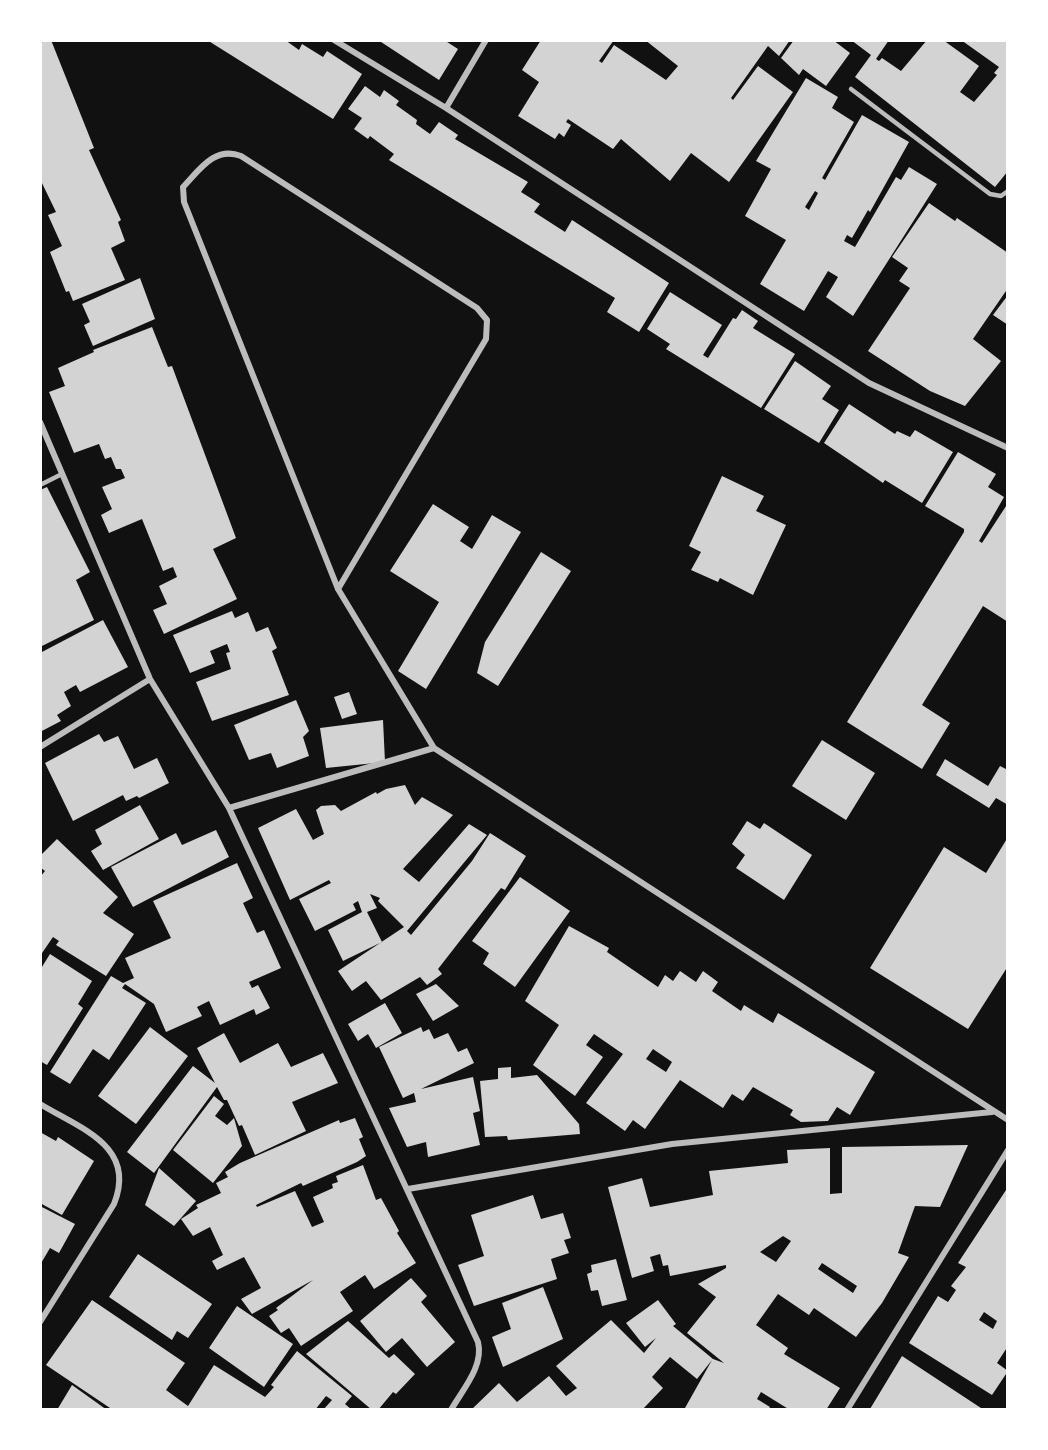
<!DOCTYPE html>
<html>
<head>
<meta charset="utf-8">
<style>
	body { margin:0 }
	#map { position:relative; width:1048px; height:1450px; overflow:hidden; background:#111; font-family:"Open Sans",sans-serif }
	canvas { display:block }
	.frame { position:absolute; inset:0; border:42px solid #fff; pointer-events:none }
</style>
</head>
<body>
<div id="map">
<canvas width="1048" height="1450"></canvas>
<div class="frame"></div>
</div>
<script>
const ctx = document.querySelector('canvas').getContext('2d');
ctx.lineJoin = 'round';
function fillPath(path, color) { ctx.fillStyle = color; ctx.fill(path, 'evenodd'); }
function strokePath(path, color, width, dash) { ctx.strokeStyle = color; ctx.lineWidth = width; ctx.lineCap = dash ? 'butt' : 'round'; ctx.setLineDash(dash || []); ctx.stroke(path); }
const building = new Path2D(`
	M 48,40 L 51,40 L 94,148 L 89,150 L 121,220 L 118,222 L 125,241 L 111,248 L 125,280 L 73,301 L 69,291 L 66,292 L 50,252 L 62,246 L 48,215 L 56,212 L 40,179 L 40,43 Z
	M 207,40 L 285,40 L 299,50 L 302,44 L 323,57 L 327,51 L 362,74 L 333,119 Z
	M 378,40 L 444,40 L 458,49 L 439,80 Z
	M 541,40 L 614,40 L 599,61 L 602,63 L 614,45 L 666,80 L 678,66 L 645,40 L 790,40 L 779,56 L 768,46 L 731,98 L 733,100 L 758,66 L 793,92 L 729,182 L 691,153 L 670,181 L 621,139 L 613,149 L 568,119 L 566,122 L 571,125 L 564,137 L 559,133 L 555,139 L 518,116 L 539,82 L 522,70 Z
	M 794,40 L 833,40 L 850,53 L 826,86 L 803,69 L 799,75 L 781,58 Z
	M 851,40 L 889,40 L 876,59 L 879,61 L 882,58 L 901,71 L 927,40 L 943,40 L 979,66 L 960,92 L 974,102 L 997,75 L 994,73 L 999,67 L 961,40 L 1008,40 L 1008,171 L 995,187 L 855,77 L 871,55 Z
	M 806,78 L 838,97 L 832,108 L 854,122 L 822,178 L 825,180 L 862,115 L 909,142 L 870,212 L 868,210 L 852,238 L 847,235 L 844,241 L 855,247 L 896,177 L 901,180 L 909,167 L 937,184 L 853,316 L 826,297 L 838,277 L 828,271 L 804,311 L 760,284 L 786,240 L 745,216 L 771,169 L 756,161 ZM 815,191 L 818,193 L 809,210 L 805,207 Z
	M 365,86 L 380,97 L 384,90 L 399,101 L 396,105 L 417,120 L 416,124 L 430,134 L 439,122 L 458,135 L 455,139 L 528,182 L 521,192 L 540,204 L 534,212 L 565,232 L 572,220 L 669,283 L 639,332 L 607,312 L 615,298 L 389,160 L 394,154 L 370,136 L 368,139 L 354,129 L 362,118 L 348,109 Z
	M 929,203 L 955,221 L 957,218 L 1008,253 L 1008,288 L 973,339 L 1001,361 L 965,406 L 930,391 L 868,351 L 910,288 L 899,281 L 908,268 L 892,257 Z
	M 140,278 L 155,319 L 93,346 L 84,325 L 90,322 L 82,304 Z
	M 670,292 L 722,325 L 703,355 L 708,358 L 733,318 L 736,319 L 742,310 L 758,321 L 753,328 L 795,354 L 761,408 L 666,349 L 670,344 L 647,329 Z
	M 1008,295 L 1008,325 L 993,315 Z
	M 152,327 L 168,367 L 172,366 L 236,538 L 213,549 L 237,599 L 164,634 L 153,610 L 167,604 L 159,586 L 177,577 L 173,567 L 163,571 L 142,519 L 109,533 L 101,515 L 112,509 L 102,487 L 125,478 L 121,469 L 116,469 L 111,457 L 105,459 L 99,444 L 74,453 L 49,392 L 65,386 L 58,368 L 94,352 L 93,350 Z
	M 795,361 L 831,386 L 822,399 L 839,410 L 819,443 L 764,409 Z
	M 849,404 L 895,434 L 897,431 L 910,437 L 915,430 L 953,452 L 922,503 L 885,480 L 883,483 L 824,443 Z
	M 958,452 L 996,474 L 988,487 L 1004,497 L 979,541 L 982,543 L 1008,503 L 1008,622 L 983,606 L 922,705 L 950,723 L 922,769 L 847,722 L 964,532 L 964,529 L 925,506 Z
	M 722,476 L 764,496 L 756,511 L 786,525 L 753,595 L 720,578 L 718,582 L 691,570 L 701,552 L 689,546 Z
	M 47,487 L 90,572 L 76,580 L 94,620 L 40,647 L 40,490 Z
	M 433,504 L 469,527 L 460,541 L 472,549 L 492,515 L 521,532 L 426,689 L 398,671 L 439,602 L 390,571 Z
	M 541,552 L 571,571 L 498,686 L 477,673 L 485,642 Z
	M 232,611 L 235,618 L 248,612 L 256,632 L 268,627 L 277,648 L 272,651 L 289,695 L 212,721 L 196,682 L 231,669 L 226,653 L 230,652 L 227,644 L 210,651 L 215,663 L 190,673 L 173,635 Z
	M 103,620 L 128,667 L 80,692 L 76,685 L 64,692 L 71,706 L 57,715 L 61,721 L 40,732 L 40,653 Z
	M 349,692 L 357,714 L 342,719 L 334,697 Z
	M 296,700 L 309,731 L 303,737 L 309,756 L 277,768 L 271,753 L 249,760 L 234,725 Z
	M 383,720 L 385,762 L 326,768 L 320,728 Z
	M 99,734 L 104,742 L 118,736 L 134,769 L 157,758 L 169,783 L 139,798 L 137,796 L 126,801 L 123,795 L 73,821 L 45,763 Z
	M 822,740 L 875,773 L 846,820 L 792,786 Z
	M 945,759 L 988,786 L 1000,766 L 1008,770 L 1008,805 L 996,798 L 989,808 L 936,775 Z
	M 405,785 L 415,805 L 422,797 L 453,815 L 403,869 L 419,882 L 469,824 L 487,835 L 407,931 L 411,935 L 472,861 L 490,833 L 526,856 L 505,890 L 501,888 L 438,969 L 442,974 L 427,985 L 420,977 L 381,1000 L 366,981 L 352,991 L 338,971 L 404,927 L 378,901 L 380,898 L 370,894 L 377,908 L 367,912 L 382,942 L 343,961 L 328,930 L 362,912 L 358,901 L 353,904 L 356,910 L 315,931 L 299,899 L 331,883 L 329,880 L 290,900 L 258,828 L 296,809 L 313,840 L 324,834 L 316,810 L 321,806 L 335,805 L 341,811 L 376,792 L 377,794 L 386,789 Z
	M 140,805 L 159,839 L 103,870 L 91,851 L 102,844 L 95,830 Z
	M 747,821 L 760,829 L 764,823 L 812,855 L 784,900 L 736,868 L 745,855 L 732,844 Z
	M 216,830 L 229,857 L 133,907 L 111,867 L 176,833 L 182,845 Z
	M 1008,837 L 1008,966 L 968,1029 L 870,968 L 944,847 L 986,873 Z
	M 57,839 L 118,897 L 103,913 L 134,934 L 106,976 L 56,945 L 59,941 L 53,937 L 40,956 L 40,877 L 45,871 L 40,867 L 40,856 Z
	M 237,863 L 253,898 L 243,903 L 257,933 L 264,930 L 281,968 L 249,982 L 252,988 L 258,985 L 270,1008 L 256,1015 L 254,1009 L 220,1025 L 209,1001 L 197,1007 L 202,1016 L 166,1032 L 154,1004 L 125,984 L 122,988 L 146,1003 L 109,1060 L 93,1049 L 70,1084 L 50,1072 L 111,976 L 123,983 L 134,978 L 125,958 L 171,938 L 153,901 Z
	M 520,877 L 570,911 L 515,987 L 483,964 L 489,953 L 472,941 Z
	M 569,926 L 609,948 L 607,952 L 658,987 L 665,975 L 673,981 L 680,971 L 696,982 L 703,971 L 718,982 L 712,991 L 741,1011 L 744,1005 L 773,1023 L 778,1013 L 875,1072 L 850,1115 L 837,1107 L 828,1121 L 801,1122 L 790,1115 L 793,1110 L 753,1087 L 743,1101 L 732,1094 L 723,1108 L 680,1080 L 645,1129 L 633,1120 L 625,1131 L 586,1103 L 623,1054 L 594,1034 L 586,1045 L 603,1057 L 575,1096 L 533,1065 L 559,1025 L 525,1001 ZM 653,1049 L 672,1062 L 666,1072 L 646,1059 Z
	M 50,954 L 92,981 L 78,1004 L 83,1008 L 47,1065 L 40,1061 L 40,970 Z
	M 436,984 L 459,1006 L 433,1021 L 416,994 Z
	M 385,1003 L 402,1033 L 376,1048 L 368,1034 L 358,1041 L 348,1024 Z
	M 150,1027 L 188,1056 L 136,1124 L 98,1096 Z
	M 421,1027 L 423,1032 L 429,1029 L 434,1039 L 448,1033 L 458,1052 L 467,1048 L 474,1063 L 421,1089 L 473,1077 L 480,1111 L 473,1113 L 480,1145 L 428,1157 L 426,1142 L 407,1147 L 389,1108 L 416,1102 L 414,1093 L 403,1098 L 379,1047 Z
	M 224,1033 L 240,1063 L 278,1043 L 291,1067 L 323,1053 L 338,1083 L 292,1102 L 306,1131 L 255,1155 L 242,1125 L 239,1126 L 227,1100 L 224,1100 L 217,1087 L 154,1173 L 127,1152 L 193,1066 L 215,1083 L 197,1048 Z
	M 511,1067 L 511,1078 L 537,1075 L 579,1124 L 580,1134 L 508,1140 L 507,1136 L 485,1137 L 480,1081 L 498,1079 L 498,1068 Z
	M 214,1096 L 224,1104 L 215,1116 L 227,1125 L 234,1118 L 242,1146 L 213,1183 L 173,1150 Z
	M 355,1118 L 363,1137 L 359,1139 L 366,1156 L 357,1162 L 303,1186 L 301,1183 L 256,1205 L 257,1207 L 295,1191 L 312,1227 L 324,1222 L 313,1197 L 333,1188 L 332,1184 L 338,1182 L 336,1176 L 363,1165 L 376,1200 L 381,1198 L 399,1231 L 397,1233 L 416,1263 L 374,1289 L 365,1275 L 340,1292 L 353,1311 L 301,1346 L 289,1328 L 281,1333 L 269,1316 L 278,1310 L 276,1308 L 313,1280 L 252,1314 L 241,1299 L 261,1288 L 244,1257 L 217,1270 L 212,1261 L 223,1255 L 210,1227 L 193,1236 L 181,1219 L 198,1208 L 196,1205 L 221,1193 L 216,1183 L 228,1177 L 225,1172 L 240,1163 L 339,1120 L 340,1123 Z
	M 40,1132 L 56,1141 L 58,1137 L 94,1161 L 62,1215 L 40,1203 Z
	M 968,1145 L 940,1207 L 915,1206 L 898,1253 L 909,1257 L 882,1303 L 856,1337 L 814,1308 L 809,1315 L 778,1294 L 756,1325 L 788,1348 L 784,1354 L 840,1388 L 826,1410 L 790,1410 L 761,1392 L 757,1399 L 770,1407 L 768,1410 L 688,1410 L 685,1408 L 712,1360 L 697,1379 L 670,1357 L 652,1377 L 663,1388 L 642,1410 L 471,1410 L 499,1383 L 517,1402 L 549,1376 L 566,1396 L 577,1388 L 556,1366 L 611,1320 L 644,1353 L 656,1338 L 645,1347 L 626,1323 L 658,1300 L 676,1324 L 673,1326 L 713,1359 L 724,1363 L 687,1333 L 716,1297 L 698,1284 L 726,1268 L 726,1265 L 670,1276 L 668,1265 L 663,1266 L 660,1254 L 650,1257 L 654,1271 L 632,1278 L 608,1187 L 642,1178 L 650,1207 L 713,1195 L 709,1171 L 788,1163 L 787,1150 L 830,1148 L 830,1194 L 842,1193 L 842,1147 ZM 783,1236 L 791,1241 L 776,1262 L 760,1252 ZM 822,1263 L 857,1286 L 853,1293 L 818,1269 Z
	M 159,1168 L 196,1201 L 174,1226 L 145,1205 Z
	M 1008,1187 L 1008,1346 L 997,1363 L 1008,1371 L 992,1395 L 909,1343 L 938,1296 L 948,1302 L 956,1290 L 951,1286 L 966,1267 L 958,1263 ZM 984,1312 L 997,1321 L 993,1329 L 979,1320 Z
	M 533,1195 L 541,1219 L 563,1213 L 571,1238 L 564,1240 L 569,1253 L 551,1259 L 557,1279 L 474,1306 L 458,1265 L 484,1256 L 471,1215 Z
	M 40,1206 L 75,1224 L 59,1253 L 50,1248 L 40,1265 Z
	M 138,1254 L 212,1304 L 188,1338 L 177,1331 L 172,1340 L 109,1297 Z
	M 616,1259 L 627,1300 L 602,1306 L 598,1290 L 591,1291 L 587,1274 L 592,1272 L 591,1265 Z
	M 411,1278 L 427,1296 L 421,1302 L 455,1342 L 427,1367 L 402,1338 L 386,1352 L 360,1321 Z
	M 543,1287 L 563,1339 L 503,1367 L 492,1337 L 511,1329 L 502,1303 Z
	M 92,1300 L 185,1363 L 166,1390 L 188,1406 L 214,1365 L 265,1397 L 274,1387 L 271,1385 L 297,1351 L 352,1396 L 345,1404 L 352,1410 L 323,1410 L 332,1400 L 326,1396 L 315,1410 L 113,1410 L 46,1365 Z
	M 237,1306 L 293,1344 L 264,1387 L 209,1348 Z
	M 348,1321 L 389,1358 L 394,1354 L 415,1374 L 396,1394 L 393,1392 L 378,1410 L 372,1410 L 306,1354 Z
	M 902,1356 L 984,1410 L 870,1409 Z
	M 72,1385 L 107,1410 L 57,1410 Z`);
const service = new Path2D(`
	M 851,89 L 990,194 L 1001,196 L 1008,191
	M 40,485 L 62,474`);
const minor = new Path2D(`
	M 334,40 L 446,108 L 869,383 L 1008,448
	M 446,108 L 486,40
	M 40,422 L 150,679 L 229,808 L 478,1342 C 484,1366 463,1389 451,1410
	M 338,589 L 486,339 L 487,320 L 477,308 L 241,156 C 215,146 200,169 183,187 L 184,202 L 338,589 L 434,748 L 1008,1120
	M 40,747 L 150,679
	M 229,808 L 434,748
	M 40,1104 C 81,1129 137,1146 114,1204 L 40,1322
	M 408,1189 L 672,1144 L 992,1112
	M 847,1410 L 1008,1150`);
fillPath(building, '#d3d3d3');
strokePath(service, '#bcbcbc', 4.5);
strokePath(minor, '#bcbcbc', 6);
</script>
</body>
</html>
